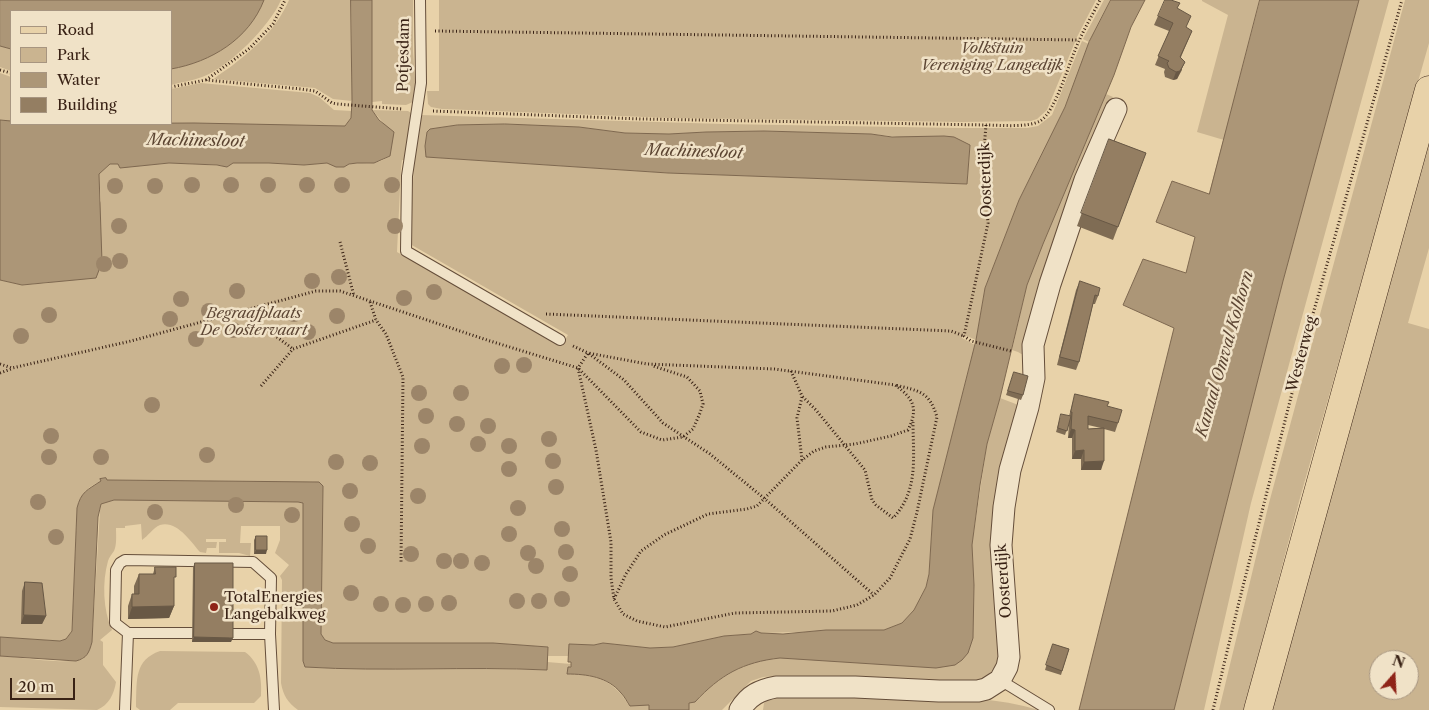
<!DOCTYPE html>
<html>
<head>
<meta charset="utf-8">
<style>
	body { margin:0 }
	#map { position:relative; width:1429px; height:710px; overflow:hidden; background:#e8d2a9; font-family:"Libre Caslon Text",serif }
	canvas { display:block }
	.legend { position:absolute; left:10px; top:10px; width:162px; height:115px; box-sizing:border-box; background:#f0e2c7; border:1px solid #a79580; margin:0; padding:6px 9px; list-style:none; font-size:15px; color:#392215 }
	.legend li { display:flex; align-items:center; gap:10px; height:25px }
	.legend b { width:25px; border:1px solid #a79580 }
	.north { position:absolute; left:1369px; top:650px; width:50px; height:50px; box-sizing:border-box; background:#f0e2c7; border:1px solid #a79580; border-radius:50%; rotate:19deg; font-size:14px; font-weight:700; line-height:20px; text-align:center; color:#392215 }
	.north::after { content:''; display:block; margin:auto; width:18px; height:22px; background:#8f2418; clip-path:polygon(50% 0,100% 100%,50% 72%,0 100%) }
	.scale { position:absolute; left:10px; top:678px; width:65px; height:22px; box-sizing:border-box; border:2px solid #392215; border-top:0; padding-left:6px; font-size:15px; line-height:18px; white-space:nowrap; color:#392215; -webkit-text-stroke:4px #f0e2c7; paint-order:stroke }
</style>
</head>
<body>
<div id="map">
<canvas width="1429" height="710"></canvas>
<ul class="legend">
<li><b style="height:6px;background:#e8d2a9"></b>Road</li>
<li><b style="height:14px;background:#cab490"></b>Park</li>
<li><b style="height:14px;background:#ac9677"></b>Water</li>
<li><b style="height:14px;background:#947e62"></b>Building</li>
</ul>
<div class="north">N</div>
<div class="scale">20 m</div>
</div>
<script>
const ctx = document.querySelector('canvas').getContext('2d');
ctx.lineJoin = 'round';
function fillPath(path, color) { ctx.fillStyle = color; ctx.fill(path, 'evenodd'); }
function strokePath(path, color, width, dash) { ctx.strokeStyle = color; ctx.lineWidth = width; ctx.lineCap = dash ? 'butt' : 'round'; ctx.setLineDash(dash || []); ctx.stroke(path); }
function write(font, color, halo, rows, align = 'center') {
  ctx.font = font + ' "Libre Caslon Text",serif'; ctx.lineWidth = 5; ctx.setLineDash([]); ctx.textBaseline = 'middle'; ctx.strokeStyle = halo; ctx.fillStyle = color; for (const [text, x, y, turn = 0] of rows) {
    ctx.save(); ctx.translate(x, y); ctx.rotate((+turn || 0) * Math.PI / 180); ctx.textAlign = isNaN(turn) ? turn : align; if (halo) ctx.strokeText(text, 0, 0); ctx.fillText(text, 0, 0); ctx.restore();
  }
}
const green = new Path2D(`
	M 264,0 L 281,0 C 270,26 228,68 202,77 C 192,81 181,82 171,85 L 171,69 C 211,62 249,39 264,0 Z
	M 289,0 L 351,0 L 352,101 L 333,99 L 315,88 L 214,79 C 219,74 227,70 233,65 C 256,47 277,28 289,0 Z
	M 372,0 L 413,0 L 413,51 L 416,92 L 413,102 L 406,105 L 382,104 L 382,101 L 372,102 Z
	M 439,0 L 1096,0 L 1077,37 L 1047,110 L 1037,119 L 1031,121 L 961,122 L 669,118 L 442,109 L 431,107 L 428,104 L 427,91 L 439,91 Z
	M 1104,0 L 1111,0 L 1089,42 L 1083,39 Z
	M 1202,0 L 1260,0 L 1224,140 L 1197,132 L 1228,15 L 1202,1 Z
	M 1359,0 L 1389,0 L 1251,503 L 1204,710 L 1174,710 L 1283,281 Z
	M 1405,0 L 1429,0 L 1429,43 L 1300,498 L 1244,710 L 1219,710 L 1269,503 Z
	M 1082,41 L 1089,44 L 1065,107 L 1019,200 L 985,288 L 976,340 L 962,334 L 962,338 L 975,345 L 933,510 L 929,573 L 926,587 L 914,610 L 902,623 L 884,630 L 761,633 L 724,636 L 673,647 L 650,648 L 603,643 L 594,645 L 570,644 L 568,656 L 548,656 L 548,647 L 493,643 L 333,643 L 325,640 L 321,634 L 323,487 L 319,482 L 107,480 L 106,479 C 91,485 81,491 77,508 L 72,631 L 66,639 L 60,641 L 0,637 L 0,280 L 22,285 L 50,283 L 101,201 L 99,174 L 110,164 L 119,164 L 120,167 L 169,163 L 227,166 L 233,163 L 269,163 L 304,165 L 327,163 L 344,167 C 353,161 361,164 372,163 C 378,163 385,159 390,156 L 385,125 L 372,110 L 408,111 L 411,113 L 406,160 L 402,160 L 401,168 L 397,252 L 561,346 L 568,335 L 410,244 L 414,162 L 421,115 L 724,124 L 959,128 L 1027,128 L 1038,126 L 1052,115 ZM 505,124 L 579,127 L 625,133 L 669,134 L 706,132 L 764,131 L 871,134 L 970,145 L 967,184 L 668,173 L 426,157 L 427,132 L 431,129 L 457,125 Z
	M 0,46 L 11,49 L 11,71 L 0,67 Z
	M 0,73 L 11,77 L 11,121 L 0,120 Z
	M 201,83 L 310,93 L 319,97 L 334,110 L 352,111 L 351,118 L 345,126 L 171,124 L 171,89 Z
	M 1106,94 L 1113,97 L 1063,220 L 1028,358 L 1018,352 L 1012,350 L 1027,285 L 1043,244 Z
	M 1429,138 L 1429,248 L 1408,323 L 1429,329 L 1429,710 L 1272,710 ZM 1379,660 L 1409,660 L 1409,690 L 1379,690 Z
	M 1000,398 L 1021,406 L 1004,643 C 998,661 996,671 979,682 L 778,676 L 763,677 L 751,681 L 722,710 L 689,710 L 689,703 L 695,702 C 714,681 734,669 760,660 L 973,638 L 974,585 L 972,545 L 987,444 Z
	M 114,500 L 298,502 L 303,503 L 303,661 L 305,667 L 348,669 L 483,668 L 546,670 L 547,662 L 571,664 L 568,674 C 594,674 614,680 628,704 L 650,705 L 649,710 L 298,710 C 288,703 283,695 281,683 L 282,580 L 280,576 L 289,565 L 275,553 L 280,540 L 280,526 L 241,526 L 240,543 L 251,543 L 250,556 L 239,553 L 219,553 L 219,542 L 226,542 L 226,539 L 206,539 L 206,542 L 217,542 L 216,548 L 207,548 L 206,553 L 200,552 C 191,542 177,520 160,525 C 153,528 148,536 142,540 L 141,524 L 125,526 L 125,528 L 116,528 C 116,535 117,545 114,551 C 112,554 109,557 108,561 C 102,582 103,610 112,630 L 100,640 L 103,642 L 103,665 L 116,682 C 114,694 109,705 97,710 L 0,707 L 0,656 C 21,657 65,665 83,659 L 92,642 L 100,510 L 101,504 Z
	M 160,651 L 245,652 C 260,663 262,679 261,696 L 254,703 L 178,703 L 170,710 L 140,710 L 136,707 L 136,703 C 137,681 134,660 160,651 Z
	M 772,697 C 813,697 854,697 895,697 C 943,697 993,696 1039,710 L 763,710 L 764,703 Z`);
const water = new Path2D(`
	M 0,0 L 264,0 C 249,39 211,62 171,69 L 171,11 L 11,11 L 11,49 L 0,46 Z
	M 351,0 L 372,0 L 372,110 L 379,120 L 394,132 L 390,156 L 374,163 L 357,163 L 349,164 L 344,167 L 336,167 L 327,163 L 304,165 L 269,163 L 233,163 L 227,167 L 217,165 L 169,163 L 120,168 L 118,164 L 110,164 L 99,174 L 102,262 L 96,278 L 22,285 L 0,280 L 0,120 L 11,121 L 11,124 L 194,123 L 345,126 L 351,118 L 352,101 Z
	M 1111,0 L 1145,0 L 1131,27 L 1114,75 L 1043,244 L 1027,285 L 1000,398 L 987,444 L 980,485 L 972,545 L 974,585 L 973,638 L 968,653 L 962,660 L 955,665 L 936,668 L 780,658 C 743,662 720,675 695,702 L 689,703 L 689,710 L 649,710 L 649,705 L 630,706 C 627,702 625,697 621,693 C 608,677 587,674 567,674 L 568,667 L 571,667 L 571,662 L 568,662 L 569,644 L 594,645 L 603,643 L 650,648 L 673,647 L 724,636 L 751,634 L 756,631 L 761,633 L 783,634 L 826,630 L 884,630 L 902,623 L 914,610 L 926,587 L 929,574 L 933,510 L 976,340 L 985,288 L 1019,200 L 1065,107 L 1089,42 Z
	M 1260,0 L 1359,0 L 1283,281 L 1174,710 L 1079,710 L 1174,328 L 1123,305 L 1143,259 L 1186,273 L 1195,237 L 1156,222 L 1172,181 L 1209,194 Z
	M 505,124 L 579,127 L 625,133 L 669,134 L 706,132 L 764,131 L 871,134 L 892,137 L 944,136 L 954,137 L 970,145 L 967,184 L 668,173 L 426,157 L 425,146 L 427,132 L 430,129 L 457,125 Z
	M 106,478 L 107,480 L 319,482 L 323,486 L 321,634 L 325,640 L 333,643 L 493,643 L 548,647 L 547,670 C 466,666 386,672 305,667 L 303,661 L 303,503 L 298,502 L 114,500 L 101,504 L 98,517 L 92,642 C 89,653 87,658 76,661 L 0,656 L 0,637 L 60,641 L 66,639 L 72,631 L 77,508 C 81,492 87,490 101,481 L 100,479 Z`);
const path = new Path2D(`
	M 435,31 L 1079,40
	M 0,70 L 11,73
	M 206,80 L 250,48 L 273,24 L 285,0
	M 171,87 L 206,80 L 301,89 L 315,91 L 332,103 L 337,104 L 402,109
	M 433,111 L 641,119 L 986,125 C 1001,125 1027,128 1040,121 C 1056,112 1070,59 1079,41 C 1085,27 1093,14 1100,0
	M 986,125 L 983,162 L 988,223 L 964,336 L 971,341 L 1011,351
	M 340,242 L 354,296
	M 370,302 L 376,320 L 386,334 L 403,377 L 401,563
	M 243,312 L 293,349
	M 546,314 L 951,331 L 964,336
	M 573,346 L 588,353 L 624,380 L 663,423 L 710,454 L 765,499 L 874,595
	M 0,364 L 12,368 L 131,341 L 316,291 L 340,291 L 490,341 L 578,368 L 641,432 L 662,440 L 683,437 L 693,429 L 700,413 L 703,404 L 700,391 L 687,377 L 653,366
	M 791,371 L 802,396 L 816,410 L 865,470 L 872,500 L 876,505 L 893,518 C 919,491 913,457 913,422
	M 0,373 L 11,369
	M 261,386 L 293,349 L 376,320
	M 802,397 L 797,418 L 802,460
	M 614,599 L 626,574 L 641,551 L 664,535 L 708,514 L 747,509 L 757,506 L 802,460 L 814,451 L 826,447 L 855,444 L 891,436 L 908,430 C 919,408 913,398 895,385 L 774,369 L 647,364 L 588,353 L 578,368 L 596,450 L 611,542 L 611,578 L 614,599 L 623,614 L 637,621 L 665,627 L 735,613 L 832,611 L 857,605 L 874,595 L 890,578 L 910,539 L 917,512 L 937,417 C 929,391 919,391 895,385
	M 1213,710 L 1238,606 L 1305,342 L 1402,0`);
const service = new Path2D(`
	M 420,0 L 421,83 L 407,176 L 406,251 L 560,340
	M 128,633 L 115,623 L 116,570 L 120,563 L 125,560 L 253,562 L 271,578 L 270,634
	M 219,634 L 270,634 L 274,710
	M 1000,680 L 1049,710
	M 125,710 L 128,633 L 204,633`);
const minor = new Path2D(`
	M 740,710 C 749,695 760,690 776,687 L 855,687 L 939,691 L 978,691 L 986,689 L 1000,680 L 1007,667 L 1009,657 L 1001,545 L 1004,507 L 1010,470 L 1028,407 L 1034,378 L 1033,345 L 1050,284 L 1085,180 L 1116,109`);
const primary = new Path2D(`
	M 1258,710 L 1429,90`);
const trees = [
	[192,185],
	[231,185],
	[268,185],
	[307,185],
	[342,185],
	[392,185],
	[115,186],
	[155,186],
	[119,226],
	[395,226],
	[120,261],
	[104,264],
	[339,277],
	[312,281],
	[237,291],
	[434,292],
	[404,298],
	[181,299],
	[209,311],
	[294,314],
	[49,315],
	[337,316],
	[170,319],
	[233,330],
	[308,332],
	[21,336],
	[196,339],
	[524,365],
	[502,366],
	[419,393],
	[461,393],
	[152,405],
	[426,416],
	[457,424],
	[488,426],
	[51,436],
	[549,439],
	[478,444],
	[422,446],
	[509,446],
	[207,455],
	[49,457],
	[101,457],
	[553,461],
	[336,462],
	[370,463],
	[509,469],
	[556,487],
	[350,491],
	[418,496],
	[38,502],
	[236,505],
	[518,508],
	[155,512],
	[292,515],
	[352,524],
	[562,529],
	[509,534],
	[56,537],
	[368,546],
	[566,552],
	[528,553],
	[411,554],
	[444,561],
	[461,561],
	[482,563],
	[536,566],
	[570,574],
	[351,593],
	[562,599],
	[517,601],
	[539,601],
	[449,603],
	[381,604],
	[426,604],
	[403,605]
];
const wall = new Path2D(`
	M 1178,9 L 1186,28 L 1192,31 L 1181,57 L 1182,70 L 1177,79 L 1173,80 L 1165,77 L 1164,72 L 1165,69 L 1155,65 L 1169,31 L 1154,25 L 1158,16 Z
	M 1109,139 L 1146,153 L 1113,240 L 1077,226 Z
	M 1080,281 L 1098,296 L 1095,304 L 1093,304 L 1079,362 L 1076,370 L 1057,365 L 1076,290 Z
	M 1014,372 L 1023,395 L 1021,400 L 1006,395 Z
	M 1075,394 L 1107,406 L 1118,423 L 1115,432 L 1104,429 L 1101,470 L 1081,470 L 1081,459 L 1072,459 L 1072,438 L 1068,438 L 1069,423 L 1065,435 L 1056,432 L 1060,418 L 1069,416 ZM 1088,425 L 1101,428 L 1088,429 Z
	M 256,536 L 266,554 L 254,554 L 254,540 Z
	M 195,563 L 231,642 L 192,642 L 193,567 Z
	M 155,567 L 174,582 L 174,606 L 169,618 L 128,619 L 128,606 L 132,594 L 134,594 L 134,586 L 139,574 L 153,574 Z
	M 25,582 L 46,616 L 42,624 L 21,624 L 22,591 Z
	M 1053,644 L 1069,649 L 1061,675 L 1045,670 Z`);
const shadedWall = new Path2D(`
	M 1185,62 L 1177,79 L 1173,80 L 1176,72 Z
	M 1071,429 L 1075,430 L 1072,438 L 1068,438 Z
	M 1084,450 L 1081,459 L 1072,459 L 1075,451 Z
	M 1104,461 L 1101,470 L 1081,470 L 1084,462 Z
	M 256,550 L 267,550 L 266,554 L 254,554 Z
	M 174,606 L 169,618 L 128,619 L 132,607 Z
	M 24,615 L 46,616 L 42,624 L 21,624 Z
	M 194,637 L 233,638 L 231,642 L 192,642 Z`);
const building = new Path2D(`
	M 1165,0 L 1171,0 L 1180,3 L 1177,8 L 1191,16 L 1186,27 L 1192,31 L 1180,57 L 1185,62 L 1180,71 L 1176,72 L 1169,68 L 1167,63 L 1169,61 L 1158,56 L 1173,23 L 1158,16 Z
	M 1109,139 L 1146,153 L 1118,227 L 1081,213 Z
	M 1080,281 L 1100,288 L 1098,296 L 1095,295 L 1079,362 L 1060,357 Z
	M 1014,372 L 1028,376 L 1023,395 L 1008,391 Z
	M 1075,394 L 1109,402 L 1107,406 L 1122,410 L 1118,423 L 1088,416 L 1088,429 L 1104,428 L 1104,461 L 1084,462 L 1084,450 L 1075,451 L 1075,430 L 1071,429 L 1072,412 L 1071,412 Z
	M 1061,414 L 1071,416 L 1067,431 L 1058,428 Z
	M 256,536 L 267,536 L 267,550 L 256,550 Z
	M 195,563 L 233,563 L 233,638 L 194,637 Z
	M 155,567 L 176,567 L 176,577 L 174,577 L 174,606 L 132,607 L 132,594 L 139,594 L 139,574 L 155,574 Z
	M 25,582 L 42,583 L 46,616 L 24,615 Z
	M 1053,644 L 1069,649 L 1062,671 L 1046,665 Z`);
const markers = [
	[214,607,5,"#8f2418"]
];
const parkNames = [
	["Volkstuin",992,49],
	["Vereniging Langedijk",992,66],
	["Begraafplaats",254,314],
	["De Oostervaart",254,331]
];
const streetNames = [
	["Potjesdam",404,55,-89],
	["Oosterdijk",986,180,-92],
	["Westerweg",1302,354,-75],
	["Oosterdijk",1004,581,-94]
];
const poiNames = [
	["TotalEnergies",224,598],
	["Langebalkweg",224,615]
];
const waterNames = [
	["Machinesloot",196,141,1],
	["Machinesloot",694,152,2],
	["Kanaal Omval Kolhorn",1225,354,-74]
];
fillPath(green, '#cab490');
fillPath(water, '#ac9677');
strokePath(water, '#7e6850', 1);
strokePath(service, '#654e3a', 12);
strokePath(minor, '#654e3a', 23);
strokePath(primary, '#392215', 29);
strokePath(path, '#392215', 3, [1, 2.5]);
strokePath(service, '#f0e2c7', 10);
strokePath(minor, '#f0e2c7', 21);
strokePath(primary, '#e8d2a9', 28);
ctx.fillStyle = '#9c8569';
for (const [x, y] of trees) { ctx.beginPath(); ctx.arc(x, y, 8, 0, 2 * Math.PI); ctx.fill(); }
fillPath(wall, '#7f6c54');
fillPath(shadedWall, '#685845');
fillPath(building, '#947e62');
strokePath(building, '#685845', 1);
for (const [x, y, r, color] of markers) { const dot = new Path2D(); dot.arc(x, y, r, 0, 2 * Math.PI); ctx.fillStyle = color; ctx.fill(dot); strokePath(dot, '#f0e2c7', 2); }
write('italic 15px', '#5d4634', '#f0e2c7', parkNames);
write('15px', '#392215', '#f0e2c7', streetNames);
write('15px', '#392215', '#f0e2c7', poiNames, 'left');
write('italic 16px', '#5c4532', '#f0e2c7', waterNames);
</script>
</body>
</html>
